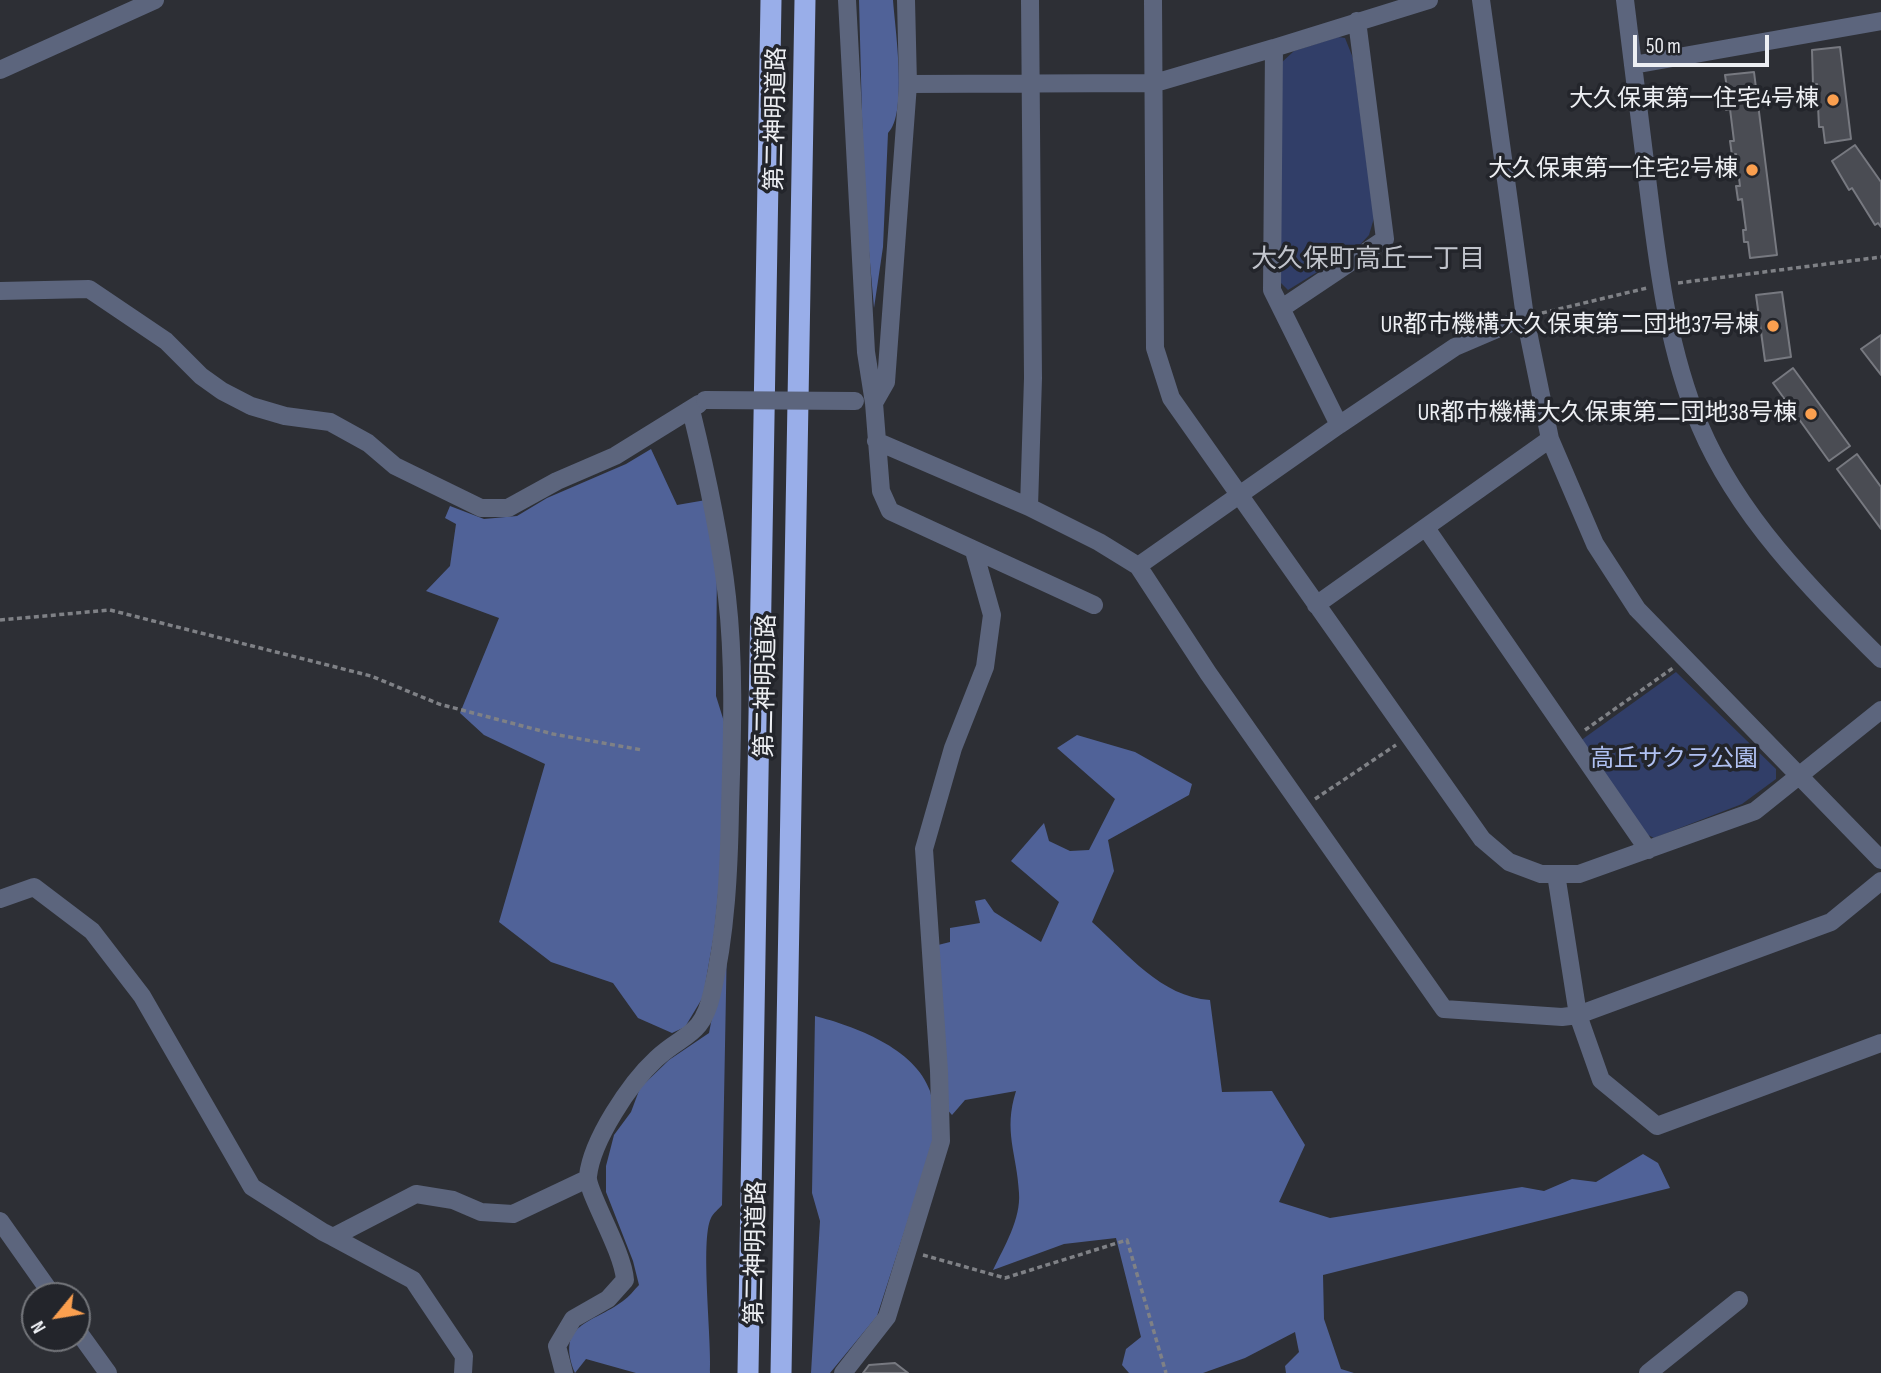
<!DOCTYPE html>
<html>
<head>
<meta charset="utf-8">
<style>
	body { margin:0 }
	#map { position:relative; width:1881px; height:1373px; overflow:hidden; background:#2d2f35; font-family:"Sofia Sans Condensed",sans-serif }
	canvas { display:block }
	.north { position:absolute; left:21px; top:1282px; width:70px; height:70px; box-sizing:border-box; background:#23252b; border:2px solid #74767b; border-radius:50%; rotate:240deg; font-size:19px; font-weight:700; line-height:28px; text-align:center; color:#edeff3 }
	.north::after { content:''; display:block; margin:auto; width:24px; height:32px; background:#fa9f4f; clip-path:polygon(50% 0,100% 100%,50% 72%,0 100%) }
	.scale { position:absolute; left:1633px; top:35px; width:136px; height:32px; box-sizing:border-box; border:4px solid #edeff3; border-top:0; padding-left:9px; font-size:21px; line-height:24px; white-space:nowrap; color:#edeff3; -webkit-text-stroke:5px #23252b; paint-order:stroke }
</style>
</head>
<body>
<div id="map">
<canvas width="1881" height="1373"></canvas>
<div class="north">N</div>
<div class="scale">50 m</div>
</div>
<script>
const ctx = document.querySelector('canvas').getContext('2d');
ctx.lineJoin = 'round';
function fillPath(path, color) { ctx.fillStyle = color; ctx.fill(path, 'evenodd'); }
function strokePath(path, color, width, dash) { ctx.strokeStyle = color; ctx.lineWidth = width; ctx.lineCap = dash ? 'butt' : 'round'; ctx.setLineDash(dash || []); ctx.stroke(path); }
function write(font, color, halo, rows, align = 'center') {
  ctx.font = font + ' "Sofia Sans Condensed","Noto Sans JP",sans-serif'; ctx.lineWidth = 7; ctx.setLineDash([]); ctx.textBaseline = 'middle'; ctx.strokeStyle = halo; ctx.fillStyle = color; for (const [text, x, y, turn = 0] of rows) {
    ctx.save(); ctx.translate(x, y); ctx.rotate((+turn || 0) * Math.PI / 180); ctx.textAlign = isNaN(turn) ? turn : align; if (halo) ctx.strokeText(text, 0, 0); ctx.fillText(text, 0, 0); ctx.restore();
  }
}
const green = new Path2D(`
	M 1338,37 L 1345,38 L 1353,58 L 1374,218 L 1369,235 L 1358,247 L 1288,290 L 1281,283 L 1281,63 L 1294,51 Z
	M 1676,672 L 1776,769 L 1776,779 L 1742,804 L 1654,838 L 1646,834 L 1580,741 Z`);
const forest = new Path2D(`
	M 859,0 L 893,0 C 895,28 908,114 888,133 L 883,247 L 874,308 L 864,194 Z
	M 651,449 L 677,505 L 706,500 L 717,557 L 716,696 L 726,728 L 724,834 L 714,934 L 703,997 L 685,1027 L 672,1033 L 638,1018 L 613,983 L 551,962 L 499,922 L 545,764 L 484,735 L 460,713 L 499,618 L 426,591 L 450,566 L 456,524 L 445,518 L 450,506 L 484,519 L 517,516 L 547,498 L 626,464 Z
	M 1077,735 L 1135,752 L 1192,784 L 1189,795 L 1108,840 L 1114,871 L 1092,922 C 1127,953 1161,997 1210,1000 L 1222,1092 L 1272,1091 L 1305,1145 L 1279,1202 L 1330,1218 L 1522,1187 L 1544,1191 L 1572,1179 L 1596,1182 L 1643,1154 L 1658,1163 L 1670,1188 L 1323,1275 L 1324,1319 L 1341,1369 L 1354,1373 L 1286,1373 L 1285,1366 L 1299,1352 L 1295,1332 L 1245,1358 L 1203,1373 L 1129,1373 L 1122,1365 L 1126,1349 L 1141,1337 L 1116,1238 L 1064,1244 L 993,1270 C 1004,1247 1021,1219 1019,1193 C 1017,1153 1003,1132 1016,1091 L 965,1100 L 952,1115 L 945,1107 L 938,945 L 950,942 L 950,928 L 980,923 L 975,901 L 985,899 L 994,912 L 1041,942 L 1059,902 L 1011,861 L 1044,823 L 1049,841 L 1070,851 L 1089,850 L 1115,799 L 1057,748 Z
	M 727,940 L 722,1205 C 719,1209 713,1213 711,1218 C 700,1240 712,1339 710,1373 L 636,1373 L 586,1359 L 575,1373 C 555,1323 592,1324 623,1301 C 629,1297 634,1290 639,1285 L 633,1261 L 606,1192 L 606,1166 L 614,1135 L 631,1112 L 640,1088 L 669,1060 L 709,1033 Z
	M 815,1016 C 854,1026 915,1048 930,1091 C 935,1108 933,1129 932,1146 L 877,1316 L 830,1373 L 811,1373 L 820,1221 L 812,1193 Z`);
const building = new Path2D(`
	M 1840,47 L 1851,139 L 1825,143 L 1823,127 L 1819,127 L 1817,84 L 1813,85 L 1812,50 Z
	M 1754,72 L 1777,255 L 1750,258 L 1748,242 L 1744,242 L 1743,230 L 1746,230 L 1742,199 L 1738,200 L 1736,186 L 1740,186 L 1736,154 L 1732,155 L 1730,141 L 1734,141 L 1730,109 L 1726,110 L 1724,95 L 1728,95 L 1725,75 Z
	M 1855,145 L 1881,182 L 1881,227 L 1878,223 L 1875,225 L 1852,188 L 1849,190 L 1832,161 Z
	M 1782,292 L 1791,357 L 1765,361 L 1756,295 Z
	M 1881,335 L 1881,375 L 1861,349 Z
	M 1793,368 L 1850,446 L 1829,461 L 1773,383 Z
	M 1857,454 L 1881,487 L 1881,529 L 1837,469 Z
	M 895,1363 L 908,1373 L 863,1373 L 869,1365 Z`);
const path = new Path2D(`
	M 1678,283 L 1881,257
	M 1542,313 L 1647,288
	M 0,620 L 110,610 L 371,676 L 439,704 L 553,734 L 642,750
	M 1585,730 L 1673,668
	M 1315,799 L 1396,745
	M 923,1255 L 1005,1278 L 1127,1240 L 1166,1373`);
const minor = new Path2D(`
	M 847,0 L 866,352 L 874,403 L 881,491 L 890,511 L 1094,605
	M 1153,0 L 1155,348 L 1171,398 L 1482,839 L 1509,862 L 1541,874 L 1579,874 L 1755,811 L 1881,710
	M 1429,0 L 1274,48 L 1272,290 L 1339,425 L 1455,347 L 1525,317
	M 1481,0 L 1525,317 L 1550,439 L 1595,544 L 1637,609 L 1881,860
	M 1625,0 C 1633,65 1641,130 1649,194 C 1659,274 1669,352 1700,426 C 1739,518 1812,590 1881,659
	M 1633,65 L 1881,21
	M 0,70 L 155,0
	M 908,84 L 1155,83 L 1274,48
	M 0,291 L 89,289 L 166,341 L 201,376 L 222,391 L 251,406 L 285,416 L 330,422 L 368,443 L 395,466 L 481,508 L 508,508 L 557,481 L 615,456 L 699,404
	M 1282,308 L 1385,239 L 1357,21
	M 874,403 L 886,382 L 908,84 L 906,0
	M 876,441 L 1029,507 L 1099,542 L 1138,566 L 1208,673 L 1444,1009 L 1562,1017 L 1578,1015 L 1831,922 L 1881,881
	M 1029,507 L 1033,378 L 1030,0
	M 1426,528 L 1648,850
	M 1138,566 L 1339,425
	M 1316,605 L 1550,439
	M 1556,874 L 1578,1015 L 1601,1080 L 1657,1126 L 1881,1043
	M 0,899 L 34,887 L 92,931 L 142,996 L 252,1187 L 323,1232 L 333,1237 L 416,1194 L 453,1200 L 481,1212 L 513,1214 L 587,1179
	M 0,1221 L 53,1296
	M 333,1237 L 413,1280 L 464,1356 L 463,1373
	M 77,1330 L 108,1373
	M 564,1373 L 557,1346 L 573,1319 L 608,1299 L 625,1280 C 623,1250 586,1191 588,1176 C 592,1140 630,1083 656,1059 C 683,1033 702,1038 712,993 C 726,934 729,869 730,809 C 732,739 735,666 727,597 C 720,534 706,471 691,410
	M 843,1373 L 887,1317 L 941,1141 L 939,1071 L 924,849 L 953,748 L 985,667 L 992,615 L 974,551
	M 1648,1373 L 1739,1300`);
const highway = new Path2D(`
	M 748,1373 L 771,0
	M 781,1373 L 805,0`);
const minorBridge = new Path2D(`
	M 705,400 L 855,401`);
const markers = [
	[1833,100,7,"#fa9f4f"],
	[1752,170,7,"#fa9f4f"],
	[1773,326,7,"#fa9f4f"],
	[1811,414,7,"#fa9f4f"]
];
const poiNames = [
	["大久保東第一住宅4号棟",1819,100],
	["大久保東第一住宅2号棟",1738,170],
	["UR都市機構大久保東第二団地37号棟",1759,326],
	["UR都市機構大久保東第二団地38号棟",1797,414]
];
const streetNames = [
	["第二神明道路",777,119,-89],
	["第二神明道路",767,686,-89],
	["第二神明道路",757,1253,-89]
];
const parkNames = [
	["高丘サクラ公園",1674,760]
];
const neighbourhoodNames = [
	["大久保町高丘一丁目",1368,260]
];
fillPath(green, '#313e68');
fillPath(forest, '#506298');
fillPath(building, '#4a4c53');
strokePath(building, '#777980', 2);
strokePath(path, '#7f8186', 3.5, [5, 3.5]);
strokePath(minor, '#5c657d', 18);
strokePath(highway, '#99aee9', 21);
strokePath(minorBridge, '#5c657d', 18);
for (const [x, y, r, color] of markers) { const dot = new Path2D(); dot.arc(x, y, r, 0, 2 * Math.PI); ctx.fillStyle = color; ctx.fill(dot); strokePath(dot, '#23252b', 2.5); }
write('24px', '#edeff3', '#23252b', poiNames, 'right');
write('24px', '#edeff3', '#23252b', streetNames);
write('24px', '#b0c1f2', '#23252b', parkNames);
write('26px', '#c1c4cc', '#23252b', neighbourhoodNames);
</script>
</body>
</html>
